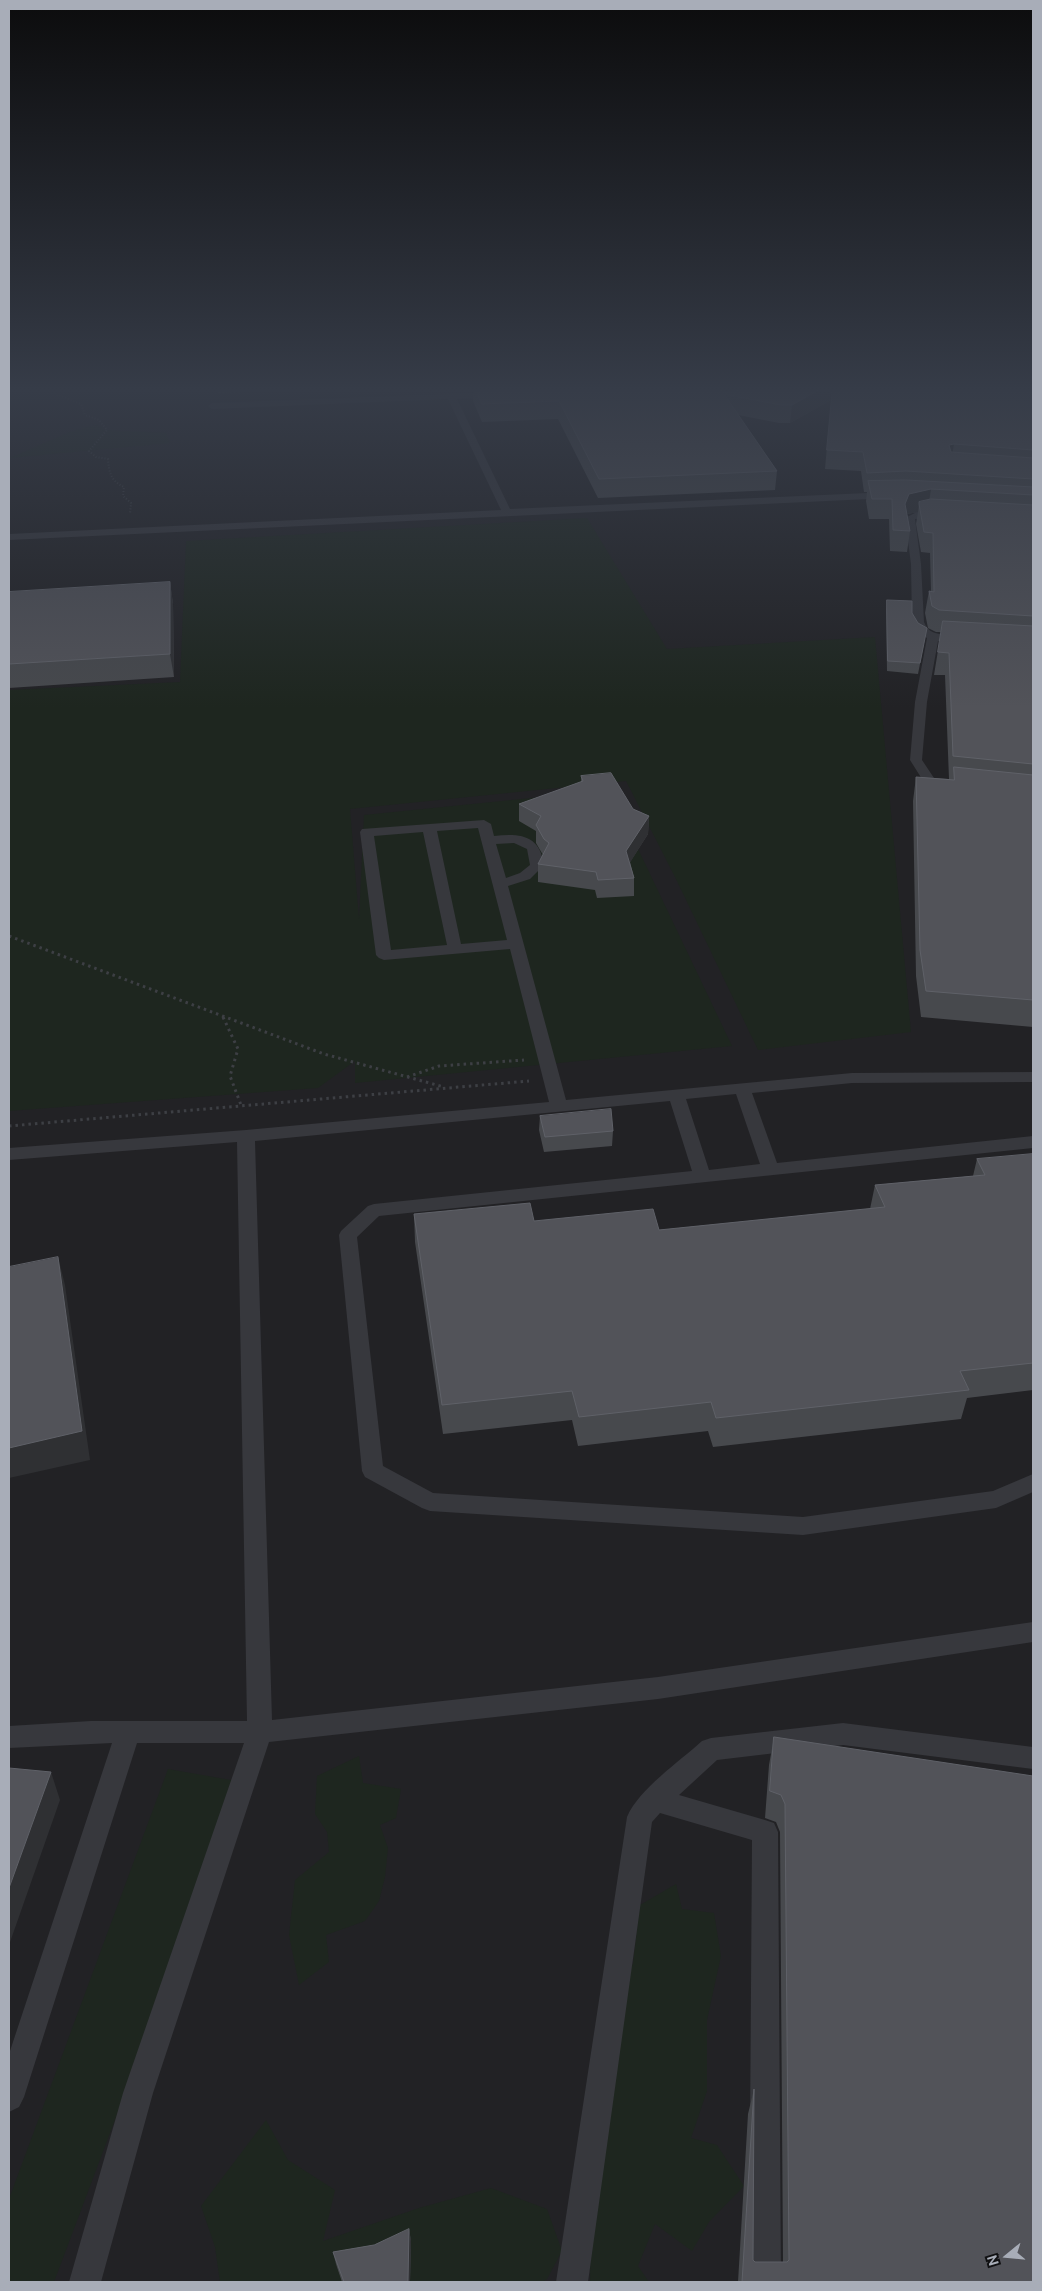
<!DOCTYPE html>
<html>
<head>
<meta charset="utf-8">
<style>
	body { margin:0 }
	#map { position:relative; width:1042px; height:2291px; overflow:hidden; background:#161618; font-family:Ubuntu,sans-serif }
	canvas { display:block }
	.frame { position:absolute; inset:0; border:10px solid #a8adb8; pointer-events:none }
	.north { position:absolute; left:982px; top:2231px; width:50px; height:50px; -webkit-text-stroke:4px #111113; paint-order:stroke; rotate:253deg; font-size:14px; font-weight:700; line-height:20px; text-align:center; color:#a8adb8 }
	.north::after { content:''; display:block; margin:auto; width:18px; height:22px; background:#a8adb8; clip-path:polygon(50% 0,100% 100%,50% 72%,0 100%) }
</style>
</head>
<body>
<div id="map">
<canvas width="1042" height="2291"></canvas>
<div class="frame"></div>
<div class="north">N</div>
</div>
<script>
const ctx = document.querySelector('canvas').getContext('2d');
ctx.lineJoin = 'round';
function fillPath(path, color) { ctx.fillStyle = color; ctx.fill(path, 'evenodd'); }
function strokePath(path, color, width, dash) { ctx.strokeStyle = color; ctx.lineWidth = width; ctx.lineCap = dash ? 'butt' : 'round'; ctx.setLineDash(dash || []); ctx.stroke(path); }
const built = new Path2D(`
	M 9,387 L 1033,387 L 1033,2282 L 9,2282 Z`);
const green = new Path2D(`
	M 96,425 L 107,430 L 166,433 L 170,443 L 10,458 L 72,431 Z
	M 587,518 L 667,649 L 875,637 L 911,1032 L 758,1050 L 676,879 L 626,781 L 350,809 L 359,919 L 364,815 L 610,790 L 732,1046 L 355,1083 L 355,1061 L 318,1088 L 9,1111 L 9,690 L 180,682 L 186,541 Z
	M 359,1756 L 363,1783 L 401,1789 L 396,1818 L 380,1825 L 388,1848 L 385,1877 L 379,1901 L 365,1921 L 326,1935 L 329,1962 L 299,1985 L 289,1935 L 295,1880 L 329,1852 L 327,1832 L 315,1814 L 317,1776 Z
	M 168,1769 L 242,1782 L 54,2282 L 9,2282 L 9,2199 Z
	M 676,1884 L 682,1909 L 714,1913 L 721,1956 L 707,2020 L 707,2091 L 691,2138 L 717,2145 L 744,2186 L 709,2222 L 692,2251 L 655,2224 L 638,2266 L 649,2282 L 590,2282 L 591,2202 L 604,2034 L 633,1963 L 640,1905 Z
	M 266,2120 L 288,2160 L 335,2190 L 323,2241 L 419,2208 L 491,2188 L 547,2209 L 562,2251 L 547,2279 L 543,2282 L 220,2282 L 215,2247 L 201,2206 Z`);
const pathFar1 = new Path2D(`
	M 37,387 L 81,404 L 85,415 L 99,420 L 107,430 L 89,451 L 96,457 L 108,459 C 109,473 111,481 124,487 L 123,496 L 131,503 L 130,514`);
const path = new Path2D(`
	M 9,936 L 324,1054 L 444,1087
	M 223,1017 L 238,1049 L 230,1076 L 241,1105
	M 407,1077 L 439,1066 L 524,1060
	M 9,1126 L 529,1081`);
const lane = new Path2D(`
	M 497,392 L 501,395 L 500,397 L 457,399 L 510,509 L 890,492 L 895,495 L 890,498 L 9,540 L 9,534 L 501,510 L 448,399 L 212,409 L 208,406 L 212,403 Z
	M 917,512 L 941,512 L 946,515 L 941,518 L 915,519 L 921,564 L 924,622 C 932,643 956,628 969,639 L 963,642 L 938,641 L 927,702 L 922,760 L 936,781 L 953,783 L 955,786 L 953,789 L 927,787 L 910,760 L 915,702 L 927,638 L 917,631 L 912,622 L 911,564 L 905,518 Z
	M 484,820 L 491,824 L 494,836 C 520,833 540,835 544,865 L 530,879 L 508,886 L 566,1100 L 852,1073 L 1033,1072 L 1033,1082 L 852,1083 L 752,1093 L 777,1163 L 1033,1136 L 1033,1148 L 379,1216 L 357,1237 L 383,1466 L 433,1493 L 803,1517 L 993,1491 L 1033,1474 L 1033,1492 L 996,1508 L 803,1535 L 430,1511 L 422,1508 L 365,1477 L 362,1471 L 339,1235 L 341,1231 L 368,1206 L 374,1204 L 692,1171 L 670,1101 L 255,1141 L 272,1720 L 658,1677 L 1033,1622 L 1033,1642 L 658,1699 L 269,1742 L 153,2093 L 101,2282 L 69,2282 L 123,2093 L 244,1743 L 137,1743 L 24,2097 L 19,2107 L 9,2112 L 9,2054 L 112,1743 L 9,1748 L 9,1726 L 91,1721 L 247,1721 L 237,1142 L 9,1160 L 9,1148 L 246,1130 L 549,1102 L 510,949 L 384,960 L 379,958 L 376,955 L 360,832 L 362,829 ZM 478,828 L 507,940 L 461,944 L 437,831 ZM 423,832 L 447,945 L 391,950 L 374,836 ZM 514,843 L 527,849 L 530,865 L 520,873 L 506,878 L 496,844 ZM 736,1094 L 760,1164 L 709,1170 L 686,1099 Z
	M 843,1723 L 1033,1747 L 1033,1769 L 843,1745 L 717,1760 L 679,1795 L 765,1820 L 774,1823 L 778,1832 L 781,2282 L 749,2282 L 752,1840 L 660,1813 L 652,1822 L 588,2282 L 556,2282 L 627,1817 C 639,1789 679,1762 702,1741 L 711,1738 Z`);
const wall = new Path2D(`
	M 217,387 L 377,387 L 218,393 Z
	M 468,387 L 719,387 L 723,393 L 1033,387 L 1033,1027 L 921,1017 L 916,976 L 913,801 L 916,777 L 949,779 L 945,675 L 934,675 L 941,632 L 936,632 L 928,628 L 925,613 L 929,591 L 931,591 L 930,553 L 921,552 L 916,524 L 918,512 L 907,514 L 910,531 L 907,552 L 890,551 L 889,519 L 869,519 L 866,501 L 867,492 L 864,492 L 861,471 L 825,469 L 831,400 L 790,423 L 779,423 L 738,415 L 777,471 L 775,490 L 598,498 L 558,419 L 482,422 L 473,401 L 473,392 L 470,392 Z
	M 170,582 L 173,604 L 174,677 L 9,688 L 9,592 Z
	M 887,600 L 912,613 L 918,623 L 927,628 L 918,674 L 887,671 L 886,610 Z
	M 581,776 L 633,809 L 649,816 L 648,834 L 630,862 L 634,878 L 634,896 L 597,898 L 595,890 L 538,882 L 538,864 L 543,855 L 536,843 L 536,831 L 519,821 L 519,804 L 581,782 Z
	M 540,1116 L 613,1131 L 612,1146 L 544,1152 L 539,1130 Z
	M 1033,1154 L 1033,1390 L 967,1398 L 961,1419 L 713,1447 L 708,1431 L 578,1446 L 572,1420 L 443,1434 L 415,1242 L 414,1214 L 534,1221 L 659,1230 L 870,1209 L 875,1185 L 973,1176 L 977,1159 Z
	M 774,1737 L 1033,2282 L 738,2282 L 748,2114 L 754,2089 L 753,2260 L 755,2262 L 783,2262 L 780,1832 L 776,1822 L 765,1818 L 769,1765 Z
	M 409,2229 L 411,2241 L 410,2282 L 342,2282 L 336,2264 L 333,2252 L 374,2245 Z`);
const shadedWall = new Path2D(`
	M 824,387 L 832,387 L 831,400 L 790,423 L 792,405 Z
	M 954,444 L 951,462 L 949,445 Z
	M 931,489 L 928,509 L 919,504 L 918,512 L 907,514 L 905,504 L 909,494 Z
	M 170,582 L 173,604 L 174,677 L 170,654 Z
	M 649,816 L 648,834 L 626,869 L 626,851 Z
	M 58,1257 L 65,1285 L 90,1460 L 9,1478 L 9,1448 Z
	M 51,1772 L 60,1800 L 9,1945 L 9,1888 Z
	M 409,2229 L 411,2241 L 410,2282 L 407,2282 Z`);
const building = new Path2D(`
	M 475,387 L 719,387 L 723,393 L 753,387 L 824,387 L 792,405 L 781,405 L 724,394 L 777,471 L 599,479 L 559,401 L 482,404 Z
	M 833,387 L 1033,387 L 1033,450 L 954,444 L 949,445 L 951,452 L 1033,458 L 1033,479 L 906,471 L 867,473 L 863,452 L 827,450 Z
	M 906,480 L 1033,487 L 1033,495 L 931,489 L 909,494 L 905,504 L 910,531 L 893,530 L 892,499 L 872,499 L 868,481 Z
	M 931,499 L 1033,505 L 1033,616 L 939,610 L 932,606 L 929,591 L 934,592 L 933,533 L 924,532 L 919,504 L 919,502 Z
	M 170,582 L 170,654 L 9,664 L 9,592 Z
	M 887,600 L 912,601 L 912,613 L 918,623 L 927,628 L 920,663 L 888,661 Z
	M 943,621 L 1033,626 L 1033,764 L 953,756 L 949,653 L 938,652 Z
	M 954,767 L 1033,775 L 1033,1000 L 926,991 L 920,950 L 916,777 L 954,780 Z
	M 611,773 L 633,809 L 649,816 L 626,851 L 634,878 L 598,880 L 596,872 L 538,864 L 549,843 L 544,839 L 536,825 L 541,816 L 519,804 L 583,781 L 581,776 Z
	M 611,1109 L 613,1131 L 545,1137 L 540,1116 Z
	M 1033,1154 L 1033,1363 L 960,1371 L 969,1390 L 716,1418 L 711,1402 L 579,1417 L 572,1391 L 442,1405 L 414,1214 L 530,1203 L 534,1221 L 653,1209 L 659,1230 L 885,1207 L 875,1185 L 985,1175 L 977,1159 Z
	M 58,1257 L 82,1431 L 9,1448 L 9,1267 Z
	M 774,1737 L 1033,1776 L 1033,2282 L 742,2282 L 754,2089 L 753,2260 L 755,2262 L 787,2262 L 789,2260 L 785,1804 L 781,1795 L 770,1791 Z
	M 9,1768 L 51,1772 L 9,1888 Z
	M 409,2229 L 408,2281 L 407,2282 L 344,2282 L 333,2252 L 374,2245 Z`);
fillPath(built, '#222225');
fillPath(green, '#1e261f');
strokePath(pathFar1, '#3d3f44', 2, [1, 2]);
strokePath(path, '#3d3f44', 3, [2.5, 4]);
fillPath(lane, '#37383d');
fillPath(wall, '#47494d');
fillPath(shadedWall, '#2f3033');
fillPath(building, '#525359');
strokePath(building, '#5f6168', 1);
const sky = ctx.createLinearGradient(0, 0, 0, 708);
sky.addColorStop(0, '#0c0c0d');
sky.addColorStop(0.55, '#363c48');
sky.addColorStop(1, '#363c4800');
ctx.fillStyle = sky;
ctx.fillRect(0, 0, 1042, 708);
</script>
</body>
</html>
